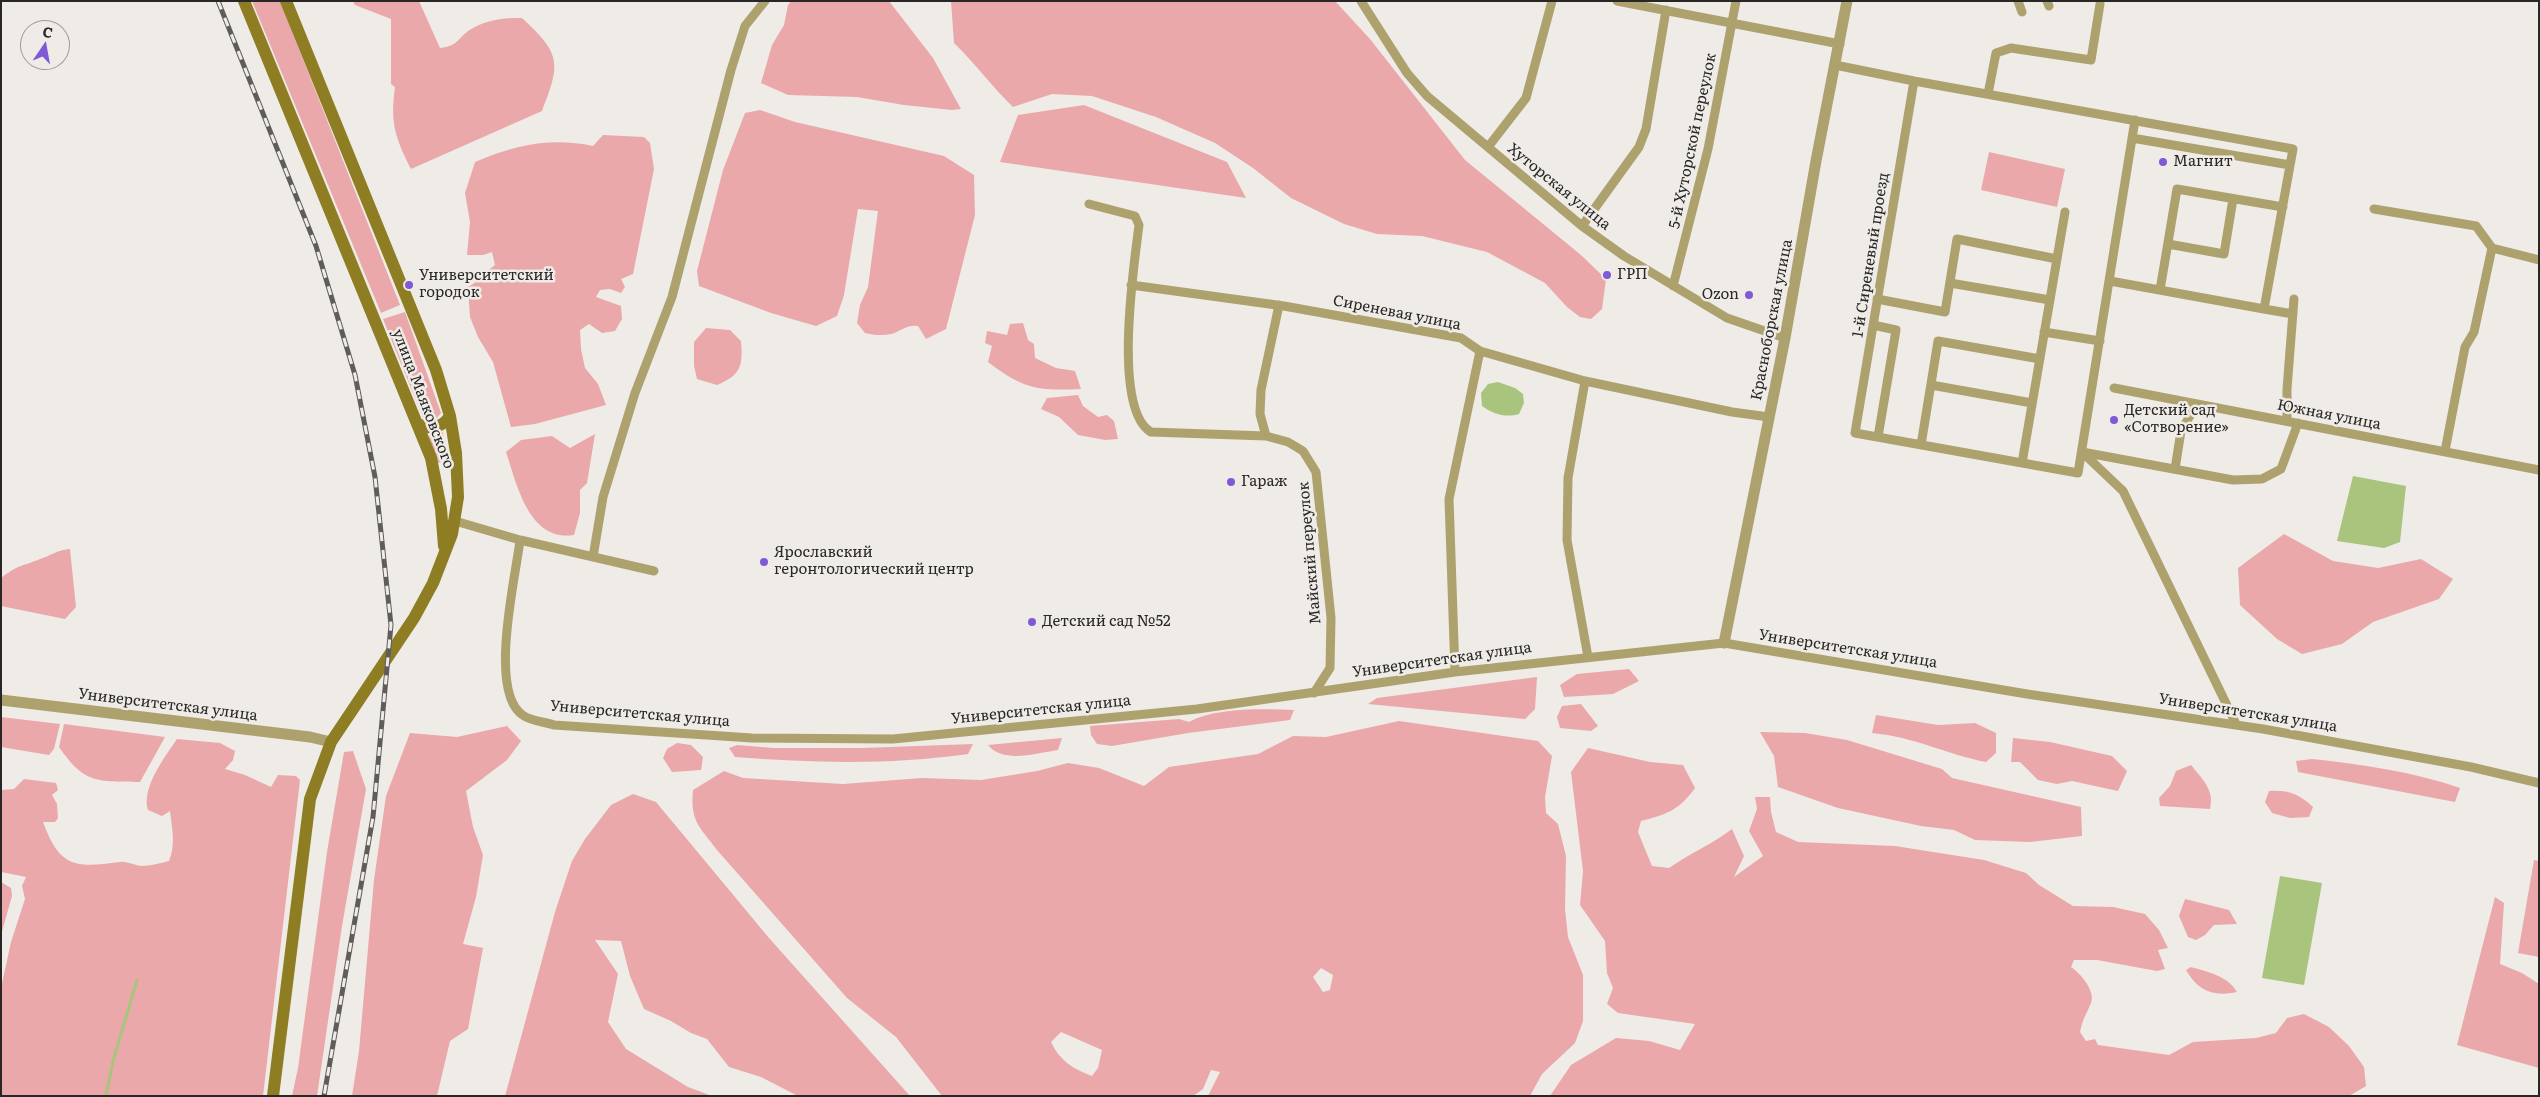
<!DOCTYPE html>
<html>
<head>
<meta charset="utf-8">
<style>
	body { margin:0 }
	#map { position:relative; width:2540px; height:1097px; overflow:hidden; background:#efebe7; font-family:Literata,serif }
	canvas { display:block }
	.frame { position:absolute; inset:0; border:2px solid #282725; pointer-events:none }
	.north { position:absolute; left:20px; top:20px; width:50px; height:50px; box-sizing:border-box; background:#efebe7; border:1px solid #9f9d99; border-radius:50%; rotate:12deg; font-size:14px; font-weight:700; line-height:20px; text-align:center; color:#282725 }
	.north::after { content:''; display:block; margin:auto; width:18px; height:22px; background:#7e5ad4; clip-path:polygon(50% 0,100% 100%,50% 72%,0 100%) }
</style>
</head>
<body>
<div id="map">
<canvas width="2540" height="1097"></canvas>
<div class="frame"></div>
<div class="north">С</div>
</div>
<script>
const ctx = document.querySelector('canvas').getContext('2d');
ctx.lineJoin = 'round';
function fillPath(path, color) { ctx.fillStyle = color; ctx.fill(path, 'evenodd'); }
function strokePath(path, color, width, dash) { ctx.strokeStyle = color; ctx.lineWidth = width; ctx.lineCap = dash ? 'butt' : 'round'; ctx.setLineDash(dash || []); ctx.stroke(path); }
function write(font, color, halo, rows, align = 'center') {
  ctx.font = font + ' Literata,serif'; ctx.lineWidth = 5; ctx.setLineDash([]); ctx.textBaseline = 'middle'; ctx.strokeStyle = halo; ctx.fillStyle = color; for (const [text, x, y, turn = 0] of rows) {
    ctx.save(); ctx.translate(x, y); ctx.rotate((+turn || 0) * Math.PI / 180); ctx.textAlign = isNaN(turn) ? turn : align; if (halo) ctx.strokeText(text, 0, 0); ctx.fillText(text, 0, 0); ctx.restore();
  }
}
const green = new Path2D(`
	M 252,1 L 280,1 L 400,305 L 381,313 Z
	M 353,1 L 419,1 L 440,48 C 460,46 458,36 473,28 C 489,19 504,18 522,18 C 561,54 561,63 542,111 L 411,169 C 395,137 390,123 395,87 L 391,84 L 391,19 L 355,5 Z
	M 791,1 L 889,1 L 933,58 L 961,109 L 952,110 L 904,105 L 857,97 L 788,95 L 761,83 L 772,45 L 784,25 L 788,5 Z
	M 951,1 L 1335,1 L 1370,39 L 1465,160 L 1581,255 L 1606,279 L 1602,309 L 1591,319 L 1580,317 L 1567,307 L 1545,283 L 1487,252 L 1422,236 L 1377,234 L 1344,224 L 1291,198 L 1253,168 L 1215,143 L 1156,117 L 1092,96 L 1052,94 L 1013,107 C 992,87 975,63 954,43 Z
	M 1084,105 L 1227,162 L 1246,198 L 1000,162 L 1018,115 Z
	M 760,110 L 795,122 L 944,156 L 974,175 L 975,215 L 946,329 L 926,339 L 918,326 C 907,324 901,331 891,334 C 882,336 873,335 865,333 L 857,323 L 860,305 L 868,287 L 878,211 L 858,209 L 844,295 L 837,316 L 816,326 L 771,313 L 699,286 L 697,271 L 723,170 L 745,113 Z
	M 603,135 L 644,137 L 650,143 L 654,169 L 633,274 L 621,279 L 625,287 L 621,293 L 610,289 L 600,290 L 596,297 L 621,306 L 622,319 L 615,331 L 602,333 L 589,324 L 580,330 L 581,349 L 585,368 L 598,384 L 606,405 L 535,424 L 511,427 L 493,362 L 478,337 L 470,317 L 468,287 C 480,281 485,272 495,265 L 492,252 L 483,255 L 467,255 L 470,222 L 465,193 L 475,162 C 514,145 552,137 593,146 Z
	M 1989,152 L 2065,169 L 2057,207 L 1981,190 Z
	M 405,312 L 441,413 L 435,420 L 424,420 L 383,319 Z
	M 1023,323 L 1028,340 L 1034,344 L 1035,358 L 1056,368 L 1075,371 L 1081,389 C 1038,391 1023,389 988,362 L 992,346 L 985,343 L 987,331 L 1007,335 L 1010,324 Z
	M 706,328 L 730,330 L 741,341 C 743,366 741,375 717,385 L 697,379 L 694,366 L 694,342 Z
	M 1078,395 L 1083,406 L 1098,417 L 1107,415 L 1114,421 L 1118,439 L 1105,440 L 1078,435 L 1059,417 L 1041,409 L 1047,398 Z
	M 443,432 L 446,461 L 437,463 L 429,436 Z
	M 595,434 L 587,483 L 580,490 L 580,513 L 574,535 C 529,542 517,485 506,452 L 521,440 L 552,436 L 570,448 Z
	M 2284,534 L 2333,561 L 2378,568 L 2421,559 L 2453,579 L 2439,599 L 2373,622 L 2342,644 L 2302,654 L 2277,639 L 2240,605 L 2238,568 Z
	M 70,549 L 76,607 L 65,619 L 1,606 L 1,578 C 19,564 21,567 40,559 C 52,555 57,550 70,549 Z
	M 1629,669 L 1639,681 L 1613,694 L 1564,697 L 1560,685 L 1577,674 Z
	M 1537,677 L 1535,709 L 1525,719 L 1368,704 L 1377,698 Z
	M 1581,704 L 1598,726 L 1591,731 L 1560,728 L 1557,717 L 1562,706 Z
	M 1294,710 L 1290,720 L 1188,733 L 1112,746 L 1097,744 L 1091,735 L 1090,726 L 1179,719 L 1189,722 C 1217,707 1263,709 1294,710 Z
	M 1876,715 L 1938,725 L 1975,723 L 1996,733 L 1996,753 L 1986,762 C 1945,754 1915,737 1872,733 Z
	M 1,717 L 60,724 L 54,749 L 49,755 L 1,747 Z
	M 1399,721 L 1538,741 L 1552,756 L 1545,797 L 1546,813 L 1558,824 L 1566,856 L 1565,909 L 1568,937 L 1583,975 L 1583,1021 L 1575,1043 L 1542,1074 L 1530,1096 L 1208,1096 L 1220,1072 L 1211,1070 L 1203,1089 L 1193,1096 L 942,1096 L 896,1037 L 847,998 L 717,850 C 699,826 690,821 693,790 L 724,771 L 743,778 L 843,784 L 922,778 L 981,780 L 1037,771 L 1068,763 L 1099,768 L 1144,786 L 1169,767 L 1258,754 L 1293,736 L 1326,737 ZM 1321,968 L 1333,975 L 1330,990 L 1323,992 L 1313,977 ZM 1061,1032 L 1102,1050 L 1098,1068 L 1092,1076 C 1073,1069 1059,1060 1051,1042 Z
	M 64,724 L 165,737 L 140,782 C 98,781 85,785 59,747 Z
	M 507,726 L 521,741 L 507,760 L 466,791 L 473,827 L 483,855 L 476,897 L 463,944 L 483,948 L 468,1029 L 450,1041 L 437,1096 L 352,1096 L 359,1051 L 374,880 L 386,796 L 410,733 L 457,737 Z
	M 1760,732 L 1805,733 L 1847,740 L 1942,769 L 1952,778 L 2081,807 L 2082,836 L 2030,842 L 1975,840 L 1954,830 L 1921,826 L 1838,808 L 1778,787 L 1774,756 Z
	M 1062,738 L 1058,750 C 1037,753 1003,764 988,745 Z
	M 2013,738 L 2050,742 L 2112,756 L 2127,771 L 2118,791 L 2072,781 L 2057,784 L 2038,780 L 2020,762 L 2011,762 Z
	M 177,739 L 220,743 L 235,751 L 233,760 L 225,769 L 245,775 L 271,787 L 278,775 L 296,776 L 300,780 L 263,1096 L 1,1096 L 1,988 L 11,942 L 25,899 L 22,886 L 26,877 L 1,872 L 1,790 L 14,789 L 24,779 L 56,783 L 58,790 L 52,795 L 57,804 L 58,818 L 55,822 L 43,822 C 60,868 75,868 120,862 C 127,861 135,866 142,866 C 151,866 160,863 169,861 C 176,844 172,829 170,811 L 162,816 L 148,810 C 141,788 165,757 177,739 Z
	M 677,743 L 691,745 L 703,757 L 701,770 L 672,772 L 663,758 L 667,749 Z
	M 973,744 L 968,754 C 891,765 813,763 735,757 L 729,748 L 737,745 L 774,748 L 862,748 Z
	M 1588,748 L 1650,762 L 1683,765 L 1695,788 C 1679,810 1668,814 1641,821 L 1638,832 L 1652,866 L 1669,868 C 1690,853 1713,844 1732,829 L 1744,856 L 1734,877 L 1763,856 L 1749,831 L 1757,809 L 1755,797 L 1770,797 L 1771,812 L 1776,832 L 1798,842 L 1895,846 L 1984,860 L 2026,873 L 2039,885 L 2073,906 L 2113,907 L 2145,914 L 2159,930 L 2168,948 L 2158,950 L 2165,969 L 2157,971 L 2097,960 L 2074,960 L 2071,967 C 2080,973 2096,991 2091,1003 C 2086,1015 2083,1018 2080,1032 L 2086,1041 L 2095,1039 L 2098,1045 L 2169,1055 L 2193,1042 L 2256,1038 L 2276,1033 L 2287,1018 L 2304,1014 L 2329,1027 L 2349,1046 L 2364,1067 L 2366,1086 L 2349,1096 L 1550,1096 L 1571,1065 L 1616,1038 L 1649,1041 L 1680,1050 L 1695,1024 L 1618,1013 L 1607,1004 L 1613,988 L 1607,973 L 1605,941 L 1580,905 L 1583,871 L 1571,772 Z
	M 353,751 L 366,789 L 342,926 L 317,1096 L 292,1096 L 298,1068 L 327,852 L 344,752 Z
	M 2312,759 C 2361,764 2414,772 2460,788 L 2455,802 L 2298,772 L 2296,761 Z
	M 2191,765 C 2202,779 2215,790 2210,809 L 2160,806 L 2159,798 L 2170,786 L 2176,771 Z
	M 2269,791 C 2289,790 2299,794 2313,807 L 2309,817 L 2290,818 L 2272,813 L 2265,802 Z
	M 633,794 L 656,802 L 769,938 L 910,1096 L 798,1096 L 761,1077 L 729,1067 L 707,1039 L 691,1033 L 671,1021 L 644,1009 L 630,976 L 621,941 L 595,940 L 618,974 L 608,1022 L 626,1049 L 688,1087 L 712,1096 L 505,1096 L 555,912 L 572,861 L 585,839 L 611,805 Z
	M 2534,860 L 2539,861 L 2539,957 L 2518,953 Z
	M 1,882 L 11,888 L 12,896 L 1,935 Z
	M 2495,897 L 2504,903 L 2500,964 L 2522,973 L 2539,984 L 2539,1068 L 2457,1045 Z
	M 2185,899 L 2229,910 L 2237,924 L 2214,925 L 2205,935 L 2196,940 L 2188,937 L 2179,916 Z
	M 2191,967 C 2208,972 2228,976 2237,992 C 2213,997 2198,991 2186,970 Z`);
const water = new Path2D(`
	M 1498,382 L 1515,388 L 1523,394 L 1524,403 L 1519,414 C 1505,418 1493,414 1482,406 L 1481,393 L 1488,384 Z
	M 2353,476 L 2406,486 L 2400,542 L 2384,548 L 2337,541 Z
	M 2280,876 L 2322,883 L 2304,985 L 2262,978 Z`);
const stream = new Path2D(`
	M 106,1096 L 113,1061 L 137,980`);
const minor = new Path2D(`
	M 1361,1 L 1407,73 L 1427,96 L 1582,226 L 1624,256 L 1727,318 L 1785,338
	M 1617,1 L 1840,44
	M 2018,1 L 2022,12
	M 2047,1 L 2049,6
	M 1835,65 L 1914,81 L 2293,149 L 2264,309 L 2110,281
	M 1914,81 L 1855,433 L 2078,473 L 2135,120
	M 1988,94 L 1996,53 L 2011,48 L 2091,60 L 2100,4
	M 2132,138 L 2290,165
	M 1488,147 L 1526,98 L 1552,1
	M 1089,204 L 1135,216 L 1139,225 C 1134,265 1112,409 1151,432 L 1266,436 L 1288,442 L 1303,451 L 1316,472 L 1331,618 L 1330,668 L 1314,693
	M 2374,209 L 2476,226 L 2492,248 L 2539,260
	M 1582,226 L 1639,147 L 1646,129 L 1666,10
	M 2168,244 L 2224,254 L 2233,199
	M 1950,283 L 2050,300
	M 1131,285 L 1284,306 L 1461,338 L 1480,351 L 1585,381 L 1732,412 L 1769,417
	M 1673,286 L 1708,149 L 1736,1
	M 2160,290 L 2177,189 L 2283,207
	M 1877,299 L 1945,312 L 1957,239 L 2057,259
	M 2264,309 L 2293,314
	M 1873,325 L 1896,330 L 1878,437
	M 2044,332 L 2100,341
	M 1585,381 L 1568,478 L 1567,540 L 1588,657
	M 1931,385 L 2032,403
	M 2114,388 L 2539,470
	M 2287,421 L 2287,389 L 2294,299
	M 1266,436 L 1260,414 L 1261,390 L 1279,305
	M 1921,445 L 1938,341 L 2040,359
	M 2445,451 L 2465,347 L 2474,332 L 2492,248
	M 2082,452 L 2123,491 L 2236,724
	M 2082,452 L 2233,480 L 2262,479 L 2281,469 L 2298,423
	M 2022,463 L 2065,212
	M 2175,469 L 2181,431 L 2197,404
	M 455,521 L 520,540 L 654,571
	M 520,540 C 516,576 487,694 524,716 C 532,721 545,722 554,725 L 752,738 L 893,739 L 1197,709 L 1455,672 L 1724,643 L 2027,694 L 2263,729 L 2471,767 L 2539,783
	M 593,557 L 603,497 L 635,393 L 672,297 L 731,70 L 745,26 L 765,1
	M 1455,672 L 1449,499 L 1480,351`);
const tertiary = new Path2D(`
	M 1724,643 L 1785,338 L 1816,161 L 1847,1
	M 1,700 L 310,737 L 331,742`);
const secondary = new Path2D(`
	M 244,1 L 431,458 L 441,509 L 444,546
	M 418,424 C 430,430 442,428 450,416
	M 273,1096 L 310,799 L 331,742 L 414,618 L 433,583 L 452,534 L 458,497 L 456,453 L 450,416 L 436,370 L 286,1`);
const rail = new Path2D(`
	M 218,1 L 316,246 L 355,375 L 375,477 L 391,625 L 373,817 L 324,1096`);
const markers = [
	[2163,162,5,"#7e5ad4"],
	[1607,275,5,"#7e5ad4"],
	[409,285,5,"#7e5ad4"],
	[1749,295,5,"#7e5ad4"],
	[2114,420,5,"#7e5ad4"],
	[1231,482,5,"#7e5ad4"],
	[764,562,5,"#7e5ad4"],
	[1032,622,5,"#7e5ad4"]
];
const streetNames = [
	["5-й Хуторской переулок",1693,141,-78],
	["Хуторская улица",1559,187,39],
	["1-й Сиреневый проезд",1871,255,-81],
	["Сиреневая улица",1397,313,11],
	["Красноборская улица",1772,320,-79],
	["улица Маяковского",423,399,69],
	["Южная улица",2329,415,11],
	["Майский переулок",1310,553,-95],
	["Университетская улица",1848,649,9],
	["Университетская улица",1442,660,-8],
	["Университетская улица",168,705,7],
	["Университетская улица",1041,710,-6],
	["Университетская улица",2248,713,9],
	["Университетская улица",640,714,5]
];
const poiNames = [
	["Магнит",2173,162],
	["ГРП",1617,275],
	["Университетский",419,276],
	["городок",419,293],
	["Ozon",1739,295,"right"],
	["Детский сад",2124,411],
	["«Сотворение»",2124,428],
	["Гараж",1241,482],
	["Ярославский",774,553],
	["геронтологический центр",774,570],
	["Детский сад №52",1042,622]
];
fillPath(green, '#eaa8ab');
fillPath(water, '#a9c47d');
strokePath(stream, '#a9c47d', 3);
strokePath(minor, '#ada26e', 9);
strokePath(tertiary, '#ada26e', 11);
strokePath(secondary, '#8e7d23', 12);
strokePath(rail, '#5f5d5b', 5);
strokePath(rail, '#efebe7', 3, [9]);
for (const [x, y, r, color] of markers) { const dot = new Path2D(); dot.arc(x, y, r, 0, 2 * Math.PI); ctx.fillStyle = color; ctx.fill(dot); strokePath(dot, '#efebe7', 2); }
write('15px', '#282725', '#efebe7', streetNames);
write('15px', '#282725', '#efebe7', poiNames, 'left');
</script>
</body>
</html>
